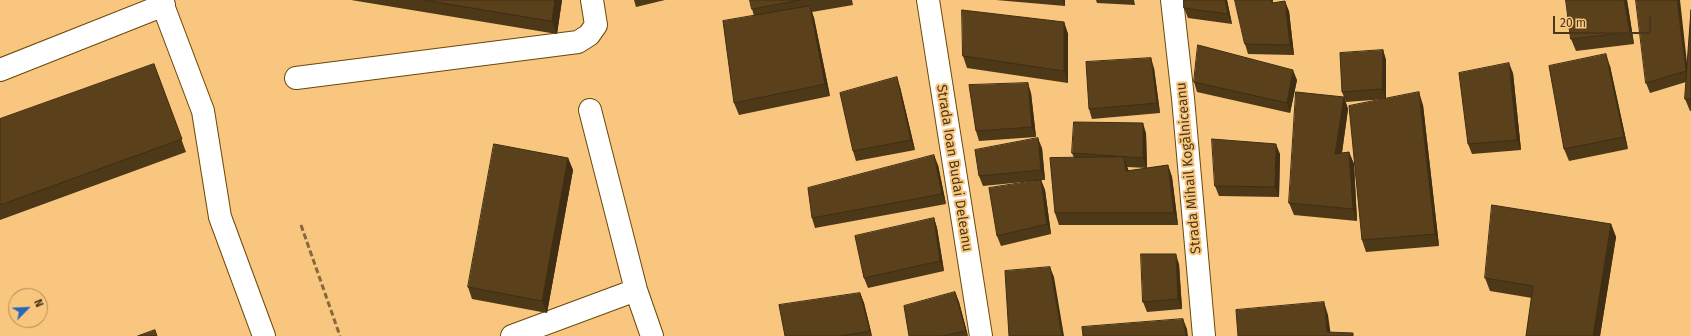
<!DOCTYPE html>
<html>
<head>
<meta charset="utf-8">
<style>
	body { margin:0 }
	#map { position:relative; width:1691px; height:336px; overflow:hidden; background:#f8c67e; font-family:"Fira Sans",sans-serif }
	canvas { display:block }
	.north { position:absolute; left:8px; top:288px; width:40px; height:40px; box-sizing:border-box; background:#f8c67e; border:1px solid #b28c55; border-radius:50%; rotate:66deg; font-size:11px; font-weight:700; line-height:16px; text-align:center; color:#4a3618 }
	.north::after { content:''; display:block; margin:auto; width:14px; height:18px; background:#2568b9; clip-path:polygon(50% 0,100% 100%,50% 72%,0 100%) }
	.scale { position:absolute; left:1553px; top:16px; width:98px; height:18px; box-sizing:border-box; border:2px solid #4a3618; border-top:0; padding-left:5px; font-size:12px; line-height:14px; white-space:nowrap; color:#4a3618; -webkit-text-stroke:3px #f8c67e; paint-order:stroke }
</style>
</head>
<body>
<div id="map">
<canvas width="1691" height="336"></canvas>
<div class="north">N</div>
<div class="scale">20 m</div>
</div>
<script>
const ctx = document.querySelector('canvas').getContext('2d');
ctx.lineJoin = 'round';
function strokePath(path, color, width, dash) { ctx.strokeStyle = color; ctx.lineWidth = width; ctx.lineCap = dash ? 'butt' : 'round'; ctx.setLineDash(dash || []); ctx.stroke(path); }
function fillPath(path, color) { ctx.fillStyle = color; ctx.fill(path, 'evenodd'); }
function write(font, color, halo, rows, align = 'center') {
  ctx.font = font + ' "Fira Sans",sans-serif'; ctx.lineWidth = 4; ctx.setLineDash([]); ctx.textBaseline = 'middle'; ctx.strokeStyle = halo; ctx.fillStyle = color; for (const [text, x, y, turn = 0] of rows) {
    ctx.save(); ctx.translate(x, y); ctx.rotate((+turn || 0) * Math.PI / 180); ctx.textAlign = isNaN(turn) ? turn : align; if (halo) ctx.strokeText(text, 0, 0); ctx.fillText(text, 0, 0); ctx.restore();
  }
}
const minor = new Path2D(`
	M 161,0 L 203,111 L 220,217 L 264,336
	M 928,0 L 981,336
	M 1172,0 L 1183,98 L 1204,336
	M 0,70 L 164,5
	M 296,78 L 578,42 L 589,35 L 596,25 L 592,0
	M 590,110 L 636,290 L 652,336
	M 512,336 L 636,290`);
const rail = new Path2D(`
	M 301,225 L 340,336`);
const wall = new Path2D(`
	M 351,0 L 562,0 L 557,34 Z
	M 634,0 L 665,0 L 636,7 Z
	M 750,0 L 852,0 L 853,5 L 812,12 L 814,18 L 830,96 L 739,115 L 734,103 L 754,16 L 752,9 Z
	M 996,0 L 1065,0 L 1065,6 Z
	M 1096,0 L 1134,0 L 1135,5 L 1097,3 Z
	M 1184,0 L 1227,0 L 1232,24 L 1188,18 L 1184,8 Z
	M 1235,0 L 1273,0 L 1273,3 L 1289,11 L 1294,55 L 1248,54 L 1245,44 Z
	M 1566,0 L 1627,0 L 1634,44 L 1576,51 L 1571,39 Z
	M 1691,10 L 1691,111 L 1690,111 L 1685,99 L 1686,82 L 1650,93 L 1646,83 L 1687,65 Z
	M 1064,22 L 1068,34 L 1068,83 L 967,68 L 963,56 Z
	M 1383,50 L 1386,60 L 1386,99 L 1423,105 L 1439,246 L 1366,252 L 1362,240 L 1386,99 L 1346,102 L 1342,92 Z
	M 154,64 L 186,152 L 0,220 L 0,119 Z
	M 1610,66 L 1628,149 L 1569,161 L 1564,149 Z
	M 1154,68 L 1160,113 L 1092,119 L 1089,109 Z
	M 1513,73 L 1521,150 L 1472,154 L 1468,144 Z
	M 1297,80 L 1290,113 L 1197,92 L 1194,82 Z
	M 900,87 L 915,150 L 856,161 L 853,151 Z
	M 1031,93 L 1036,137 L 979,141 L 976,131 Z
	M 1344,97 L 1348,109 L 1342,153 L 1349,152 L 1354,164 L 1357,221 L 1294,215 L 1289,203 Z
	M 1146,133 L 1147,168 L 1127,167 L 1129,171 L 1168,165 L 1172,177 L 1178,225 L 1059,225 L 1055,213 L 1074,158 L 1072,153 Z
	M 1042,148 L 1045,180 L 1041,180 L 1045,190 L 1051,234 L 1001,246 L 997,236 L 1034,181 L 983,186 L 979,176 Z
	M 1280,154 L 1279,197 L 1219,196 L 1215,186 Z
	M 568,158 L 573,170 L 547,313 L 472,299 L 468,287 Z
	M 938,165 L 946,204 L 815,228 L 812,218 Z
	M 934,218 L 937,228 L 944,271 L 868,288 L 864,278 Z
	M 1611,224 L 1616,237 L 1600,336 L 1526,336 L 1532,298 L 1490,291 L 1485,278 Z
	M 1179,264 L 1182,309 L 1147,312 L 1143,302 Z
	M 955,292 L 959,302 L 968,336 L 909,336 Z
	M 860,293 L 864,303 L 872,336 L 785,336 Z`);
const shadedWall = new Path2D(`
	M 555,0 L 562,0 L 557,34 L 552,21 Z
	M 1063,0 L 1065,0 L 1065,6 Z
	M 1225,0 L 1227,0 L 1232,24 L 1228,14 Z
	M 1624,0 L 1627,0 L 1634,44 L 1630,32 Z
	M 1677,0 L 1680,0 L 1689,81 L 1686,71 Z
	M 1285,1 L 1289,11 L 1294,55 L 1290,45 Z
	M 810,6 L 814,18 L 830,96 L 825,84 Z
	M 1064,22 L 1068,34 L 1068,83 L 1064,71 Z
	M 1383,50 L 1386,60 L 1386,99 L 1382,89 Z
	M 1606,54 L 1610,66 L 1628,149 L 1624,137 Z
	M 1151,58 L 1154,68 L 1160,113 L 1157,103 Z
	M 1509,63 L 1513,73 L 1521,150 L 1517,140 Z
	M 1293,70 L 1297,80 L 1290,113 L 1287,103 Z
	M 897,77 L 900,87 L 915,150 L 911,140 Z
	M 1028,83 L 1031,93 L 1036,137 L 1032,127 Z
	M 1419,92 L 1423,105 L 1439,246 L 1435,234 Z
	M 1344,97 L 1348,109 L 1340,166 L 1335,154 Z
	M 1143,123 L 1146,133 L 1147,168 L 1143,158 Z
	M 1038,138 L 1042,148 L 1045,180 L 1041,170 Z
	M 1276,144 L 1280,154 L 1279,197 L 1275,187 Z
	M 1349,152 L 1354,164 L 1357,221 L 1353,209 Z
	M 934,155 L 938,165 L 946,204 L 942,194 Z
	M 1124,157 L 1128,169 L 1130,183 L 1126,171 Z
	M 568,158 L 573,170 L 547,313 L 542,301 Z
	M 1168,165 L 1172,177 L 1178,225 L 1174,213 Z
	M 1041,180 L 1045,190 L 1051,234 L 1047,224 Z
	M 934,218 L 937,228 L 944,271 L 940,261 Z
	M 1611,224 L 1616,237 L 1600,336 L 1593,336 Z
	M 1176,254 L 1179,264 L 1182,309 L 1178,299 Z
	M 1050,267 L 1054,277 L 1064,336 L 1062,336 Z
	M 955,292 L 959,302 L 968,336 L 966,331 Z
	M 860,293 L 864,303 L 872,336 L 870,331 Z
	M 1324,302 L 1328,315 L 1331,336 L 1327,332 Z
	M 1183,319 L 1187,329 L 1188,336 L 1186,336 Z`);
const building = new Path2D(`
	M 424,0 L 555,0 L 552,21 Z
	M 750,0 L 801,0 L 752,9 Z
	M 1184,0 L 1225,0 L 1228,14 L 1184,8 Z
	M 1235,0 L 1272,0 L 1272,3 L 1285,1 L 1290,45 L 1245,44 Z
	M 1566,0 L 1624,0 L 1630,32 L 1571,39 Z
	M 1636,0 L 1677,0 L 1686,71 L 1646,83 Z
	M 810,6 L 825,84 L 734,103 L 723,21 Z
	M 962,10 L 1064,22 L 1064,71 L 963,56 Z
	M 1691,10 L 1691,99 L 1685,99 Z
	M 1198,45 L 1293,70 L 1287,103 L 1194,82 Z
	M 1383,50 L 1382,89 L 1342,92 L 1340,53 Z
	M 1606,54 L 1624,137 L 1564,149 L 1549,66 Z
	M 1151,58 L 1157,103 L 1089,109 L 1086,62 Z
	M 1509,63 L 1517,140 L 1468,144 L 1459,73 Z
	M 154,64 L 182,139 L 0,205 L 0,119 Z
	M 897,77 L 911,140 L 853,151 L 840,93 Z
	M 1028,83 L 1032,127 L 976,131 L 969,85 Z
	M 1296,92 L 1344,97 L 1335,154 L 1349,152 L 1353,209 L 1289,203 Z
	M 1419,92 L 1435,234 L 1362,240 L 1349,106 Z
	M 1074,122 L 1143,123 L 1143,158 L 1072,153 Z
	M 1038,138 L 1041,170 L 979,176 L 975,150 Z
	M 1212,139 L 1276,144 L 1275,187 L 1215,186 Z
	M 494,144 L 568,158 L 542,301 L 468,287 Z
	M 934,155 L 942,194 L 812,218 L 808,188 Z
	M 1124,157 L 1126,171 L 1168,165 L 1174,213 L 1055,213 L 1050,158 Z
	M 1041,180 L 1047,224 L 997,236 L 989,188 Z
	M 1492,205 L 1611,224 L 1593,336 L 1526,336 L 1533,286 L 1485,278 Z
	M 934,218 L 940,261 L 864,278 L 855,236 Z
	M 1141,254 L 1176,254 L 1178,299 L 1143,302 Z
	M 1050,267 L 1062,336 L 1009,336 L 1005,271 Z
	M 955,292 L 966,331 L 942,336 L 909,336 L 904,306 Z
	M 860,293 L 870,331 L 840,336 L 785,336 L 779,305 Z
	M 1324,302 L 1327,332 L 1353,333 L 1353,336 L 1238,336 L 1236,310 Z
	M 1183,319 L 1186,336 L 1083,336 L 1082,327 Z
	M 155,330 L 157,336 L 138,336 Z`);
const streetNames = [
	["Strada Ioan Budai Deleanu",954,168,81],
	["Strada Mihail Kogălniceanu",1189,168,-95]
];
strokePath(minor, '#6a480a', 24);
strokePath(minor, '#fff', 22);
strokePath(rail, '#86683b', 3, [6, 3]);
fillPath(wall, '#4d3817');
fillPath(shadedWall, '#3f2e13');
fillPath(building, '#5a411b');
strokePath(building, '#3f2e13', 1);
write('14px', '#4a3618', '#f8c67e', streetNames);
</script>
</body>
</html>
